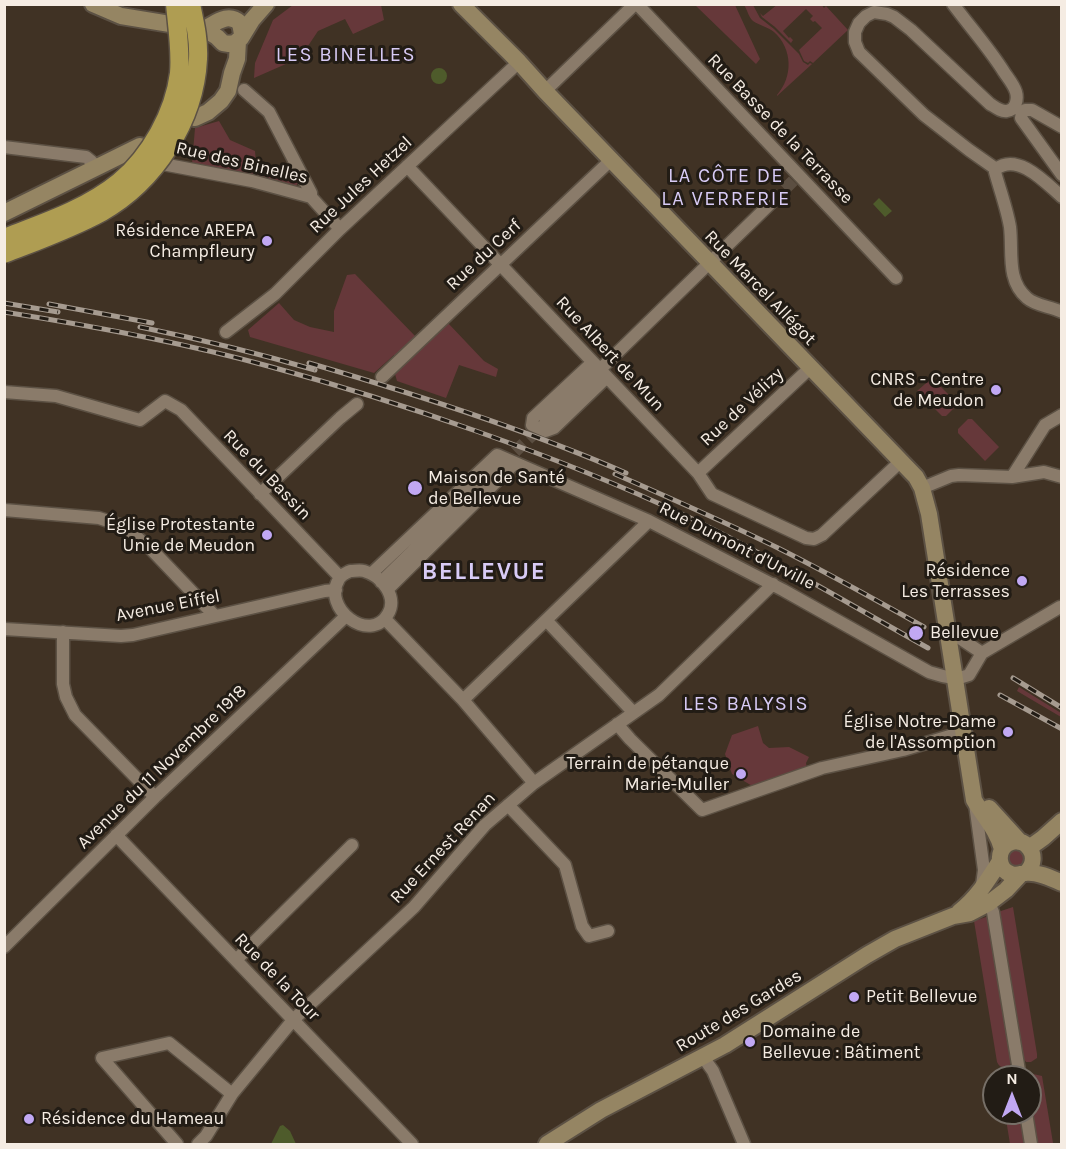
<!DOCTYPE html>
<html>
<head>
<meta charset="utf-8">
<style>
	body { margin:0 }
	#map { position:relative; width:1066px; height:1149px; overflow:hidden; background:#403224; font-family:Karla,sans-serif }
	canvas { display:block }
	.frame { position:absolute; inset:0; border:6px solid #f5ece3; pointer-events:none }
	.north { position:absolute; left:982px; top:1065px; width:60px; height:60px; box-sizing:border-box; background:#221c15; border:2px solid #766f67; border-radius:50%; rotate:0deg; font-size:16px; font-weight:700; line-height:24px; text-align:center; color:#f5ece3 }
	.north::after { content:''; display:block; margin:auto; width:21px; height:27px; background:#c1a8f3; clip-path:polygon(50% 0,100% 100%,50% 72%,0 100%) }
</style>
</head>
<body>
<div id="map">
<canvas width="1066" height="1149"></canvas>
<div class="frame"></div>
<div class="north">N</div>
</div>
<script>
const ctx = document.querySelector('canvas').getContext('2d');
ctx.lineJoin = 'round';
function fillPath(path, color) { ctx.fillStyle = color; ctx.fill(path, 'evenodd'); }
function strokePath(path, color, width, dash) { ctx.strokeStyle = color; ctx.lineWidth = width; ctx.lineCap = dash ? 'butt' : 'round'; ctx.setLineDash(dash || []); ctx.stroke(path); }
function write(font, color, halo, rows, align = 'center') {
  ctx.font = font + ' Karla,sans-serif'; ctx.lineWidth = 6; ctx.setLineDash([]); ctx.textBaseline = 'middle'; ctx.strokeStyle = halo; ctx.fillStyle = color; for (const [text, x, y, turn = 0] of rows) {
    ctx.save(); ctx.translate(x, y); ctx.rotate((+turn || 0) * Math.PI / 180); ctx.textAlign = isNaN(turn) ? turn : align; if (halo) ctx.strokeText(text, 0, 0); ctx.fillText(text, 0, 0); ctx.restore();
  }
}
const green = new Path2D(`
	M 778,4 L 821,4 L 824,8 L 826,6 L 848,30 L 813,63 L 810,61 L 808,63 L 804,61 L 799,50 L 822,28 L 815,21 L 813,22 L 810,19 L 813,16 L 806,9 L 783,31 L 789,38 L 790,37 L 793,40 L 791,43 L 775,27 L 762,17 L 760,13 L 763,16 Z
	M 293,5 L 381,5 L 384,20 L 353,34 L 345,19 L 318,31 L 306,49 L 295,60 L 254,78 L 255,63 L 273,20 Z
	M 695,5 L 735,5 L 760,59 L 756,64 Z
	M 744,5 L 753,5 L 760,18 L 774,29 L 799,54 L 803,62 L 808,65 L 810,63 L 812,64 L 777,96 L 777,95 C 793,77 793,49 774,32 C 768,27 759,25 753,21 C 749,18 747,9 744,5 Z
	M 219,121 L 230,140 L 255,151 L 256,163 L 298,171 L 301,178 L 296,186 L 261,176 L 192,164 L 195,128 Z
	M 355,274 L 416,337 L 397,357 L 394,355 L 374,373 L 250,337 L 248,330 L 279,303 L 294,320 L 310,327 L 334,332 L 334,311 L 347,275 Z
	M 448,323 L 484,361 L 498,369 L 496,377 L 459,365 L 446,398 L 397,381 L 395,374 Z
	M 932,378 L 956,402 L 956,406 L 946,416 L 942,416 L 917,391 Z
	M 968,419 L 972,419 L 999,447 L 985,461 L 958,433 L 958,429 Z
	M 1019,687 L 1061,713 L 1061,717 L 1017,691 Z
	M 758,726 L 763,743 L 769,748 L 789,747 L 809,757 L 806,763 L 807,769 L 754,787 L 732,774 L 725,754 L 732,735 Z
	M 1011,848 L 1021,849 L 1025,858 C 1022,866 1019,868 1011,866 L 1006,856 Z
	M 1013,907 L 1037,1054 L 1037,1058 L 1031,1062 L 1026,1062 L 1022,1056 L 998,912 Z
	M 989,916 L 1013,1061 C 1009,1068 1000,1070 997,1062 L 974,921 Z
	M 1033,1074 L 1042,1076 L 1053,1143 L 1036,1144 L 1030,1107 L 1030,1077 L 1027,1077 Z
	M 1005,1113 L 1022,1113 L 1027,1144 L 1010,1144 Z`);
const water = new Path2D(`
	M431 76a8 8 0 1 1 16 0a8 8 0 1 1-16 0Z
	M 879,198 L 892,211 L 885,217 L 873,204 Z
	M 283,1125 L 290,1131 L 296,1144 L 271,1144 L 280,1126 Z`);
const streetTunnel = new Path2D(`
	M 772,202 L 794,180
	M 502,464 L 545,423`);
const street = new Path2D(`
	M 637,4 L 896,278
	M 953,4 C 970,27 989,48 1004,72 C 1008,78 1014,85 1016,92 C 1018,99 1016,110 1007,111 C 1001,112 995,107 990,104 L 911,30 L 894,17 L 887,14 L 874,12 L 866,16 L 859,23 L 855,32 L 855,42 L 859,52 L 924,115 L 969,150 L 996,169
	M 244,90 L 269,112 L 311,193 L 311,197
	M 545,91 L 635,4
	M 1062,127 L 1032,110 L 1025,110 L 1022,113 L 1021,118 L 1062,175
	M 4,147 L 86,157 L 91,161 L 97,168
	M 152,162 L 252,181 L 311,197 L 340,229
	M 407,166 L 698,473 L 712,494 L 806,538 L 814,539 L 822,535 L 901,461
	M 996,169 L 995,172 C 1000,190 1007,209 1010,227 C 1013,252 1006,280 1027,298 C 1036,306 1050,306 1062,312
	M 996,169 C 1018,152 1046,183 1062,197
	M 226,332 L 275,294 L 340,229 L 519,62
	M 593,362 L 533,418 L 532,425 L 546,431 L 554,428 L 607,377
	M 382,377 L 611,160
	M 4,392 L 56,396 L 140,420 L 165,401 L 181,410 L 340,577
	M 545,423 L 772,202
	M 698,473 L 810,368
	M 1012,477 L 1044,472 L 1062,477
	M 922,488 L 951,476 L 959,475 L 1012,477 L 1045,425 L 1062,415
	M 260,494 L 340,418 L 357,404
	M 4,510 L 99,518 L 117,524 L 132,533 L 151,549 L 215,616
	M 350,571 C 355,571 360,570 364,571 C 382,576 398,597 388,614 C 370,645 321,608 339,579 C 341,575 346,573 350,571 Z
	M 371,574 L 497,455 L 649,521 L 783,590 L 929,672 C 942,676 955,681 969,675 L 982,653 L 1060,607 L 1062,608
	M 381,582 L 502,464
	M 388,589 L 515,463
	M 385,619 L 463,700 L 534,783
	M 546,620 L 633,712
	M 4,629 L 121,636 L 133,635 L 325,591 L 336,590
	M 63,632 L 63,684 L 66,697 L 75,715 L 155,797
	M 948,638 L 958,637 L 982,653
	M 463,700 L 649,521
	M 617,724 L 630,739 L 702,810 L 822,768 L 903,750 L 963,732
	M 975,804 L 984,870 L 982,885
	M 508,805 L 565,865 L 582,926 L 589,936 L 608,931
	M 116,835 L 412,1144
	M 989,903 L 993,912 L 1020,1077
	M 4,947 L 155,797 L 346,616
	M 236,960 L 352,845
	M 703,1057 L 713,1071 L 744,1144
	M 1026,1113 L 1031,1144
	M 177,1144 L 102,1058 L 169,1043 L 232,1094
	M 198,1144 L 206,1136 L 232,1094 L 293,1020 L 414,907 L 485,825 L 534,783 L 659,695 L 773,584`);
const secondary = new Path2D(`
	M 93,4 L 121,16 L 170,24
	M 461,4 L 519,62 L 545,91 L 916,477 L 922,488 L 929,514 L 974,800 C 984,817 997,830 1002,849
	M 204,29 L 217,37 L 223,43 L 229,44 L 235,43 L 241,38 L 252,20 L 266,4
	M 204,29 C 216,23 228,12 240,23 L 242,34
	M 195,118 L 208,112 L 221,101 L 228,91 L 232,73 L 237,59 L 238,41
	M 4,213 L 140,146
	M 989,808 L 1020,842
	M 1029,848 L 1043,838 L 1062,821
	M 1026,873 C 1043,856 1024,833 1007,844 C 996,852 998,870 1011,874 C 1017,876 1020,874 1025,873 C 1036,871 1051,878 1062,883
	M 959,912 C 977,898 988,880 1000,861
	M 547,1144 L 601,1110 L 725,1045 L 867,955 L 895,939 L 953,916 L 970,913 L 989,903 L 1006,890 L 1020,875`);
const rail = new Path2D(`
	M 4,303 L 58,312
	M 49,304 L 152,323
	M 4,312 C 93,326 181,342 268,366 C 338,385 408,407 476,431 C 547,456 616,483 684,515 C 768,555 847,603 928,648
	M 140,327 C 199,339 257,353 315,370
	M 309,363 C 415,394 525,429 626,473
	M 615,474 C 670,498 725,522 778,548 C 828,573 876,600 924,627
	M 1013,678 L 1062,708
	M 1000,695 L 1062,729`);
const highwayBridge = new Path2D(`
	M 4,238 C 43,223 86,209 119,182 C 150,156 174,113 179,73 C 181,52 177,25 175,4
	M 4,254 C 37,241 71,229 102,212 C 155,182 195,121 198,59 C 199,40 195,23 191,4`);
const markers = [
	[267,241,6,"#c1a8f3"],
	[996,390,6,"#c1a8f3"],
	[415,488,8,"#c1a8f3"],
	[267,535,6,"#c1a8f3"],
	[1022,581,6,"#c1a8f3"],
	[916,633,8,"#c1a8f3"],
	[1008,732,6,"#c1a8f3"],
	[741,774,6,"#c1a8f3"],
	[854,997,6,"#c1a8f3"],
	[750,1042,6,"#c1a8f3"],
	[29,1119,6,"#c1a8f3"]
];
const streetNames = [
	["Rue Basse de la Terrasse",780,129,46],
	["Rue des Binelles",242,163,13],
	["Rue Jules Hetzel",361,185,-43],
	["Rue du Cerf",484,255,-43],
	["Rue Marcel Allégot",760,288,46],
	["Rue Albert de Mun",610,354,47],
	["Rue de Vélizy",742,407,-43],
	["Rue du Bassin",267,475,46],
	["Rue Dumont d'Urville",737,546,27],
	["Avenue Eiffel",168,606,-11],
	["Avenue du 11 Novembre 1918",162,767,-44],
	["Rue Ernest Renan",443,848,-47],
	["Rue de la Tour",277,977,46],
	["Route des Gardes",739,1011,-31]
];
const poiNames = [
	["Résidence AREPA",255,231],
	["Champfleury",255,252],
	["CNRS - Centre",984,380],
	["de Meudon",984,401],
	["Maison de Santé",428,478,"left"],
	["de Bellevue",428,499,"left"],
	["Église Protestante",255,525],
	["Unie de Meudon",255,546],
	["Résidence",1010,571],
	["Les Terrasses",1010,592],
	["Bellevue",930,633,"left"],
	["Église Notre-Dame",996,722],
	["de l'Assomption",996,743],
	["Terrain de pétanque",729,764],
	["Marie-Muller",729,785],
	["Petit Bellevue",866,997,"left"],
	["Domaine de",762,1032,"left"],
	["Bellevue : Bâtiment",762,1053,"left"],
	["Résidence du Hameau",41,1119,"left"]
];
const neighbourhoodNames = [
	["LES BINELLES",346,55],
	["LA CÔTE DE",726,176],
	["LA VERRERIE",726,199],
	["LES BALYSIS",746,704]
];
const districtNames = [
	["BELLEVUE",484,572]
];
fillPath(green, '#66383a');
fillPath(water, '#4e5b2b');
strokePath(streetTunnel, '#5b4e41', 12, [12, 6]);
strokePath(street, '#5c5144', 15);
strokePath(secondary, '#5c5144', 20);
strokePath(street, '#8a7b6a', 12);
strokePath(secondary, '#958563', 16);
strokePath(rail, '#a69b90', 5);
strokePath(rail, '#221c15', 3, [9]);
strokePath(highwayBridge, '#5c5144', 21, []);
strokePath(highwayBridge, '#af9d52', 18);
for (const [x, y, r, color] of markers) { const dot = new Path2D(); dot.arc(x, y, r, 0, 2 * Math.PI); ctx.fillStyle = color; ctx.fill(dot); strokePath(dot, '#221c15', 2); }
write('18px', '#f5ece3', '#221c15', streetNames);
write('18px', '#f5ece3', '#221c15', poiNames, 'right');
ctx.letterSpacing = '1.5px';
write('20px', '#d8cbf6', '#221c15', neighbourhoodNames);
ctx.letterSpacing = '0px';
ctx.letterSpacing = '1.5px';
write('bold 24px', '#d8cbf6', '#221c15', districtNames);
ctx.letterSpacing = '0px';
</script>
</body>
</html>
